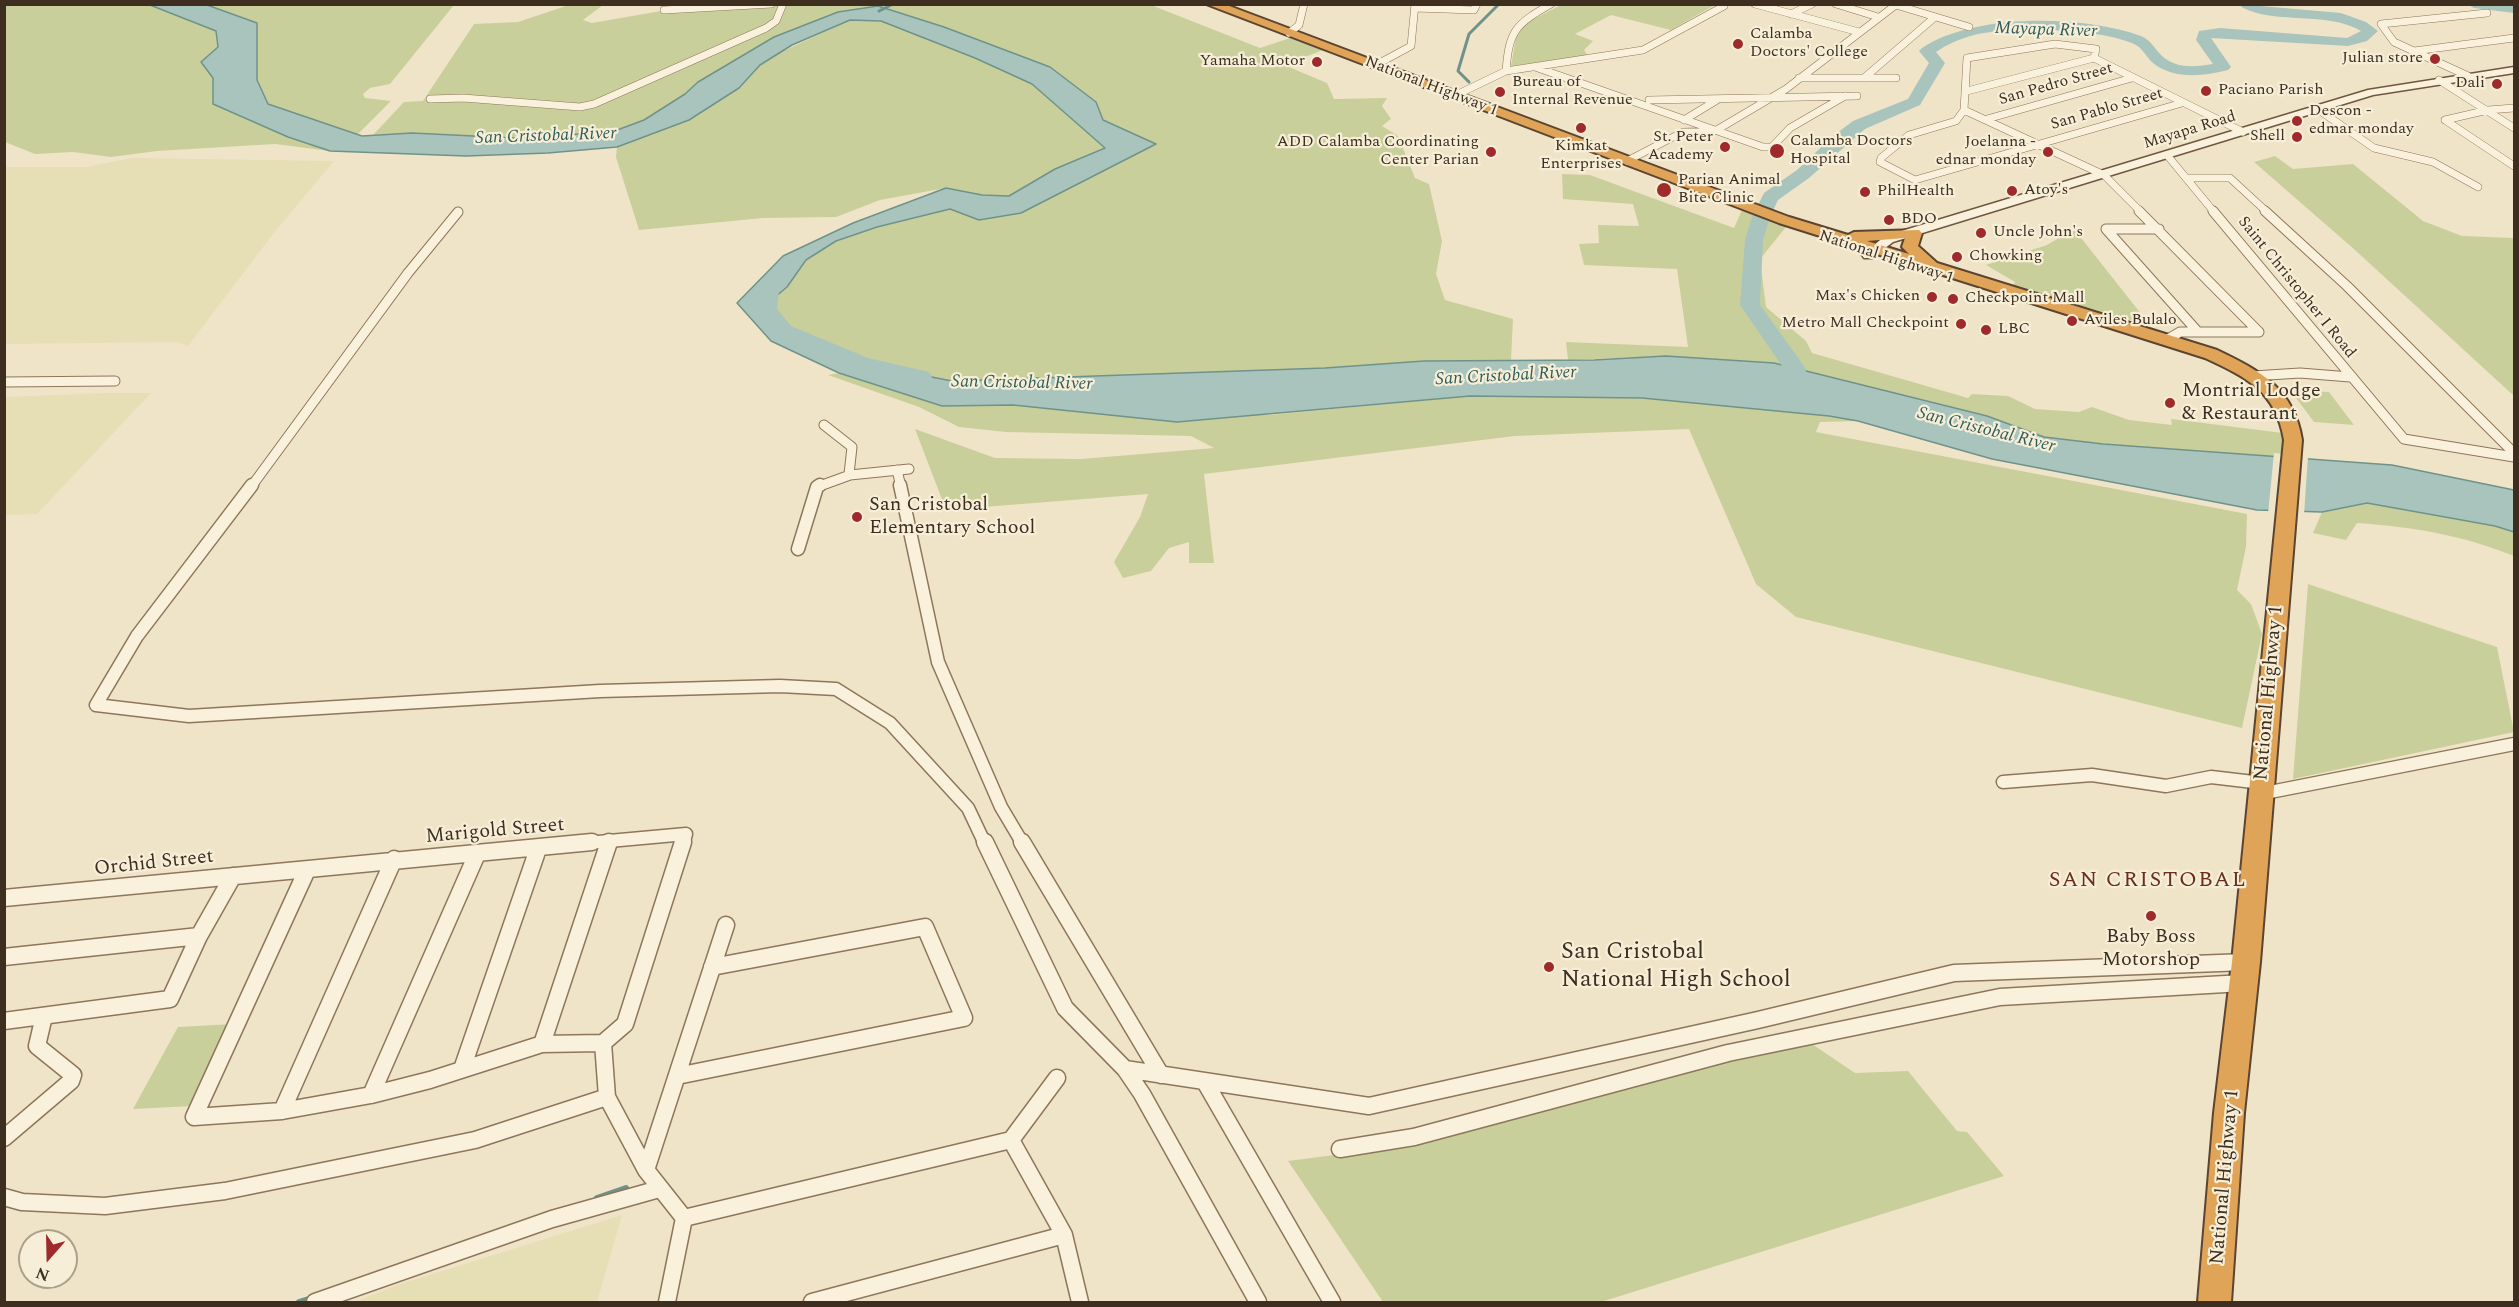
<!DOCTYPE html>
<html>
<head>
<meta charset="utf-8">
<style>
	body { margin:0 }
	#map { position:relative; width:2519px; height:1307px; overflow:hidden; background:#f0e4c8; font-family:Spectral,serif }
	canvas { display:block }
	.frame { position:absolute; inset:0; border:6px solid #3d2e20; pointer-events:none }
	.north { position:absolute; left:18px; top:1229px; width:60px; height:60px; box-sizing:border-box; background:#f7eed8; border:2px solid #ada18e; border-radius:50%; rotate:200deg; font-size:16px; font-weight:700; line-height:24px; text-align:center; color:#3d2e20 }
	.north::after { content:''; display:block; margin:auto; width:21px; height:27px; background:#9e2a2b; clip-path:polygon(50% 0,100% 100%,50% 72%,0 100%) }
</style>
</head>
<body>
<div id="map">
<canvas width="2519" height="1307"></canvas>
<div class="frame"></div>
<div class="north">N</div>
</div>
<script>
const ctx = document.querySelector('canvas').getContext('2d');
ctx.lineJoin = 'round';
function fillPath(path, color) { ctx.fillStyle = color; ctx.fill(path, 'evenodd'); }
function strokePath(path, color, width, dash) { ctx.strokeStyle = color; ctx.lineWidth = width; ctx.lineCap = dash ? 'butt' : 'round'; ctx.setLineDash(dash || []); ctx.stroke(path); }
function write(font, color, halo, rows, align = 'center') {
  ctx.font = font + ' Spectral,serif'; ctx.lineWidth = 4.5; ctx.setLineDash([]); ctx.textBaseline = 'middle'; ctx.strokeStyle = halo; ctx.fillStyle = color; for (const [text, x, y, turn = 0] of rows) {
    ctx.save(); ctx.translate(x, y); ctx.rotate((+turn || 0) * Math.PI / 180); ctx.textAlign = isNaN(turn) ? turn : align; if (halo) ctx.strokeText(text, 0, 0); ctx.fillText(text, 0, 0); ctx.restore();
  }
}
const farmland = new Path2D(`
	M 132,158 L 334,161 L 273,234 L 188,346 L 176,342 L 5,344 L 5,167 L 86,167 Z
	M 106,393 L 151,393 L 37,514 L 5,515 L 5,397 Z
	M 622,1215 L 597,1302 L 355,1302 L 397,1285 Z`);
const green = new Path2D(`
	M 671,4 L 1151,5 L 1260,48 L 1290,38 L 1323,50 L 1284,65 L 1327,83 L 1334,99 L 1387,98 L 1382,106 L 1391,119 L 1382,126 L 1398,136 L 1415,178 L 1429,184 L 1442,241 L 1436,274 L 1445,300 L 1513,319 L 1511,360 L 1424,361 L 1325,368 L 952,381 L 844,360 L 777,325 L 763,307 L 787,287 L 806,261 L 836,241 L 877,227 L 950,209 L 979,220 L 1092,176 L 1156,144 L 1102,120 L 1096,102 L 1050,67 L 878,6 L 774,37 L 698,82 L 685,94 L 644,120 L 612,132 L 514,138 L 412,133 L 373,135 L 404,102 L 423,101 L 474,24 L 518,22 L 569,5 L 603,5 L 583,20 L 592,23 L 661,11 Z
	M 1708,4 L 1713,6 L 1671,30 L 1611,15 L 1575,34 L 1593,41 L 1584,50 L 1588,56 L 1511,66 L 1516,37 L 1526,23 L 1561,5 Z
	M 4,5 L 150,5 L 216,31 L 218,47 L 213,78 L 241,117 L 288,137 L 330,151 L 275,144 L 157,151 L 111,157 L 73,152 L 35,154 L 5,142 Z
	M 207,5 L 454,5 L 390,84 L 370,88 L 363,94 L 365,98 L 391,101 L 357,135 L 268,105 L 257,80 L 257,23 Z
	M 850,20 L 881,21 L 975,58 L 1032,84 L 1105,147 L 1055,169 L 1009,196 L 982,195 L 946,188 L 880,200 L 836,217 L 763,218 L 639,230 L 616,157 L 617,147 L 689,120 L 739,87 L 760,65 L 779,53 Z
	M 2275,156 L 2293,169 L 2353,164 L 2423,221 L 2462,236 L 2514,238 L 2514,396 L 2355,250 L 2254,162 Z
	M 1562,174 L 1590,175 L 1734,228 L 1742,210 L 1786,227 L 1760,259 L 1766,307 L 1806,341 L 1812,353 L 1968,398 L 1972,394 L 2008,396 L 2035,409 L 2079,412 L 2092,407 L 2129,420 L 2172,425 L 2171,419 L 2283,433 L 2281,457 L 2103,444 L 2044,437 L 1987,416 L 1774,363 L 1666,356 L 1568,360 L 1566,342 L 1688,347 L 1677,269 L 1584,265 L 1579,244 L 1599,243 L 1598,225 L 1639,226 L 1633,204 L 1563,199 Z
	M 2074,229 L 2142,315 L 2151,326 L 2013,286 L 2015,282 L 1986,265 L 2047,245 Z
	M 839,373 L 942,406 L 1013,405 L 1269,415 L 1470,396 L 1642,398 L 1829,416 L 1858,421 L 1820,422 L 1816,432 L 2247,514 L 2246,547 L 2237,590 L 2251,604 L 2262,634 L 2242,728 L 1796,617 L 1756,584 L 1689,429 L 1515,436 L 1204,474 L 1214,563 L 1189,563 L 1189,542 L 1169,548 L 1151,571 L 1123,578 L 1114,562 L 1140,517 L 1148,494 L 946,510 L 915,429 L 995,458 L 1081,459 L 1214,448 L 1191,436 L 1006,432 L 959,427 L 919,407 L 828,375 Z
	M 2290,390 L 2329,392 L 2354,425 L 2314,422 Z
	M 2367,503 L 2495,526 L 2514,532 L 2514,556 C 2461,535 2415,527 2357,523 L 2346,540 L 2313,533 L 2322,512 Z
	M 2308,584 L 2497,647 L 2514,732 L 2293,779 Z
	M 234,1024 L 192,1106 L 133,1109 L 178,1027 Z
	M 1806,1040 L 1855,1073 L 1908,1071 L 1957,1131 L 1967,1132 L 2004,1176 L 1601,1302 L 1383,1302 L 1288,1161 L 1412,1145 Z`);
const water = new Path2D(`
	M 150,5 L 207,5 L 257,23 L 257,80 L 268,104 L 362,136 L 412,133 L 514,138 L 612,132 L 644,120 L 685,94 L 698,82 L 774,37 L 838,12 L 878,6 L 944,27 L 1050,67 L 1096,102 L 1103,120 L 1156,144 L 1021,213 L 979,220 L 950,209 L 877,227 L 836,241 L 806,260 L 787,287 L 763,307 L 777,325 L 844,360 L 952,381 L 1325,368 L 1424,361 L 1594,360 L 1666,356 L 1774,363 L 1987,416 L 2044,437 L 2103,444 L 2392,465 L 2514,490 L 2514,532 L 2495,526 L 2367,503 L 2322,512 L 2257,510 L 1992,459 L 1858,421 L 1829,416 L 1642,398 L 1470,396 L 1177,422 L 1013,405 L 942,406 L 839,373 L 771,341 L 737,303 L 783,256 L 853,223 L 946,188 L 982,195 L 1009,196 L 1055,169 L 1105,148 L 1032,84 L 975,58 L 881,21 L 850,20 L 792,45 L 760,65 L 739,88 L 689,120 L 617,147 L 548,153 L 466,156 L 330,151 L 288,137 L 213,104 L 213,78 L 201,62 L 218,47 L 216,31 Z`);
const pier = new Path2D(`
	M 2274,453 L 2308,456 L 2304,515 L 2268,514 Z`);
const streamFar1 = new Path2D(`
	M 879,11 L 893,4
	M 1469,82 L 1458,71 L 1469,34 L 1499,4`);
const stream = new Path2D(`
	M 597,1198 L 626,1188
	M 299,1302 L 312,1298`);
const river = new Path2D(`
	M 2238,4 L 2341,13 L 2366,22 L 2378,31 L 2367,41 L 2348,46 L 2211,38 L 2231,67 L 2228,70 C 2204,76 2174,80 2153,63 C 2146,57 2143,48 2134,44 C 2101,28 2009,26 1974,35 C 1960,39 1947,44 1936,52 L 1945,63 L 1920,105 L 1865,129 L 1809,178 L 1778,200 L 1770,217 L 1763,240 L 1760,305 L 1804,366 L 1811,385 L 1808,390 L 1792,390 L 1782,366 L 1740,305 L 1745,240 L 1752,217 L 1764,193 L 1797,170 L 1833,136 L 1853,121 L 1908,99 L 1929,63 L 1919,51 L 1922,48 C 1975,13 2082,15 2141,36 C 2151,40 2154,48 2161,55 C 2175,69 2195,67 2213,64 L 2196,40 L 2199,31 L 2220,28 L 2347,38 L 2361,31 C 2327,10 2263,26 2238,4 Z
	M 2467,4 L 2514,5 L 2514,13 L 2474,8 Z
	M 784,268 L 794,274 L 779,291 L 777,309 L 791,326 L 868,358 L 929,372 L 932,377 L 929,382 L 921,383 L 854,366 L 777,334 L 757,310 C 759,292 764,273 784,268 Z`);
const streetFar3 = new Path2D(`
	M 1755,4 L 1859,32
	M 1836,4 L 1878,17
	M 1896,5 L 1969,27
	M 1415,8 L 1474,10 L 1477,4
	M 664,10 L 771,4
	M 1791,14 L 1812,4
	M 1289,33 L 1299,25 L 1304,4
	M 2414,51 L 2514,38
	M 2094,58 L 2096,49 L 2055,44 L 1967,58 L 1964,110 L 2104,175 L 2141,212
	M 2094,58 L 2243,132
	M 1374,66 L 1411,46 L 1415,4
	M 1535,67 L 1763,147 L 1772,147 L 1790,128 L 1845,96
	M 1506,71 C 1509,30 1516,24 1551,4
	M 2468,76 L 2394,42 L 2381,24 L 2487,13
	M 1799,78 L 1896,78
	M 1864,78 L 1935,17
	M 2439,80 L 2514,128
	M 1967,91 L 2094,58
	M 1454,96 L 1506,71 L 1643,50 L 1724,6
	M 430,99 L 463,98 L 580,107 L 594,104 L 766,28 L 776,21 L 783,4
	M 1649,100 L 1857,96
	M 2316,108 L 2374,148 L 2433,162 L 2478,187
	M 1964,110 L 1956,121 L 1909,135 L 1881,158 L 1880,162 L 1915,180 L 2182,103
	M 1987,119 L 2132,78
	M 1684,120 L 1717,100
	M 2445,120 L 2514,166
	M 2445,120 L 2488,110 L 2514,108
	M 2167,155 L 2214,212
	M 1627,161 L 1683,132 L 1715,131 L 1786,89 L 1897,4
	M 2186,178 L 2230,178 L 2267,212`);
const streetFar2 = new Path2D(`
	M 2139,211 L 2259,332
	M 2213,211 L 2404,439 L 2514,457
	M 2265,211 L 2347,286 L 2514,453
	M 2106,229 L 2198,332
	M 2106,229 L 2159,229
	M 2168,339 L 2180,332 L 2259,332
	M 2253,376 L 2300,373 L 2350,377
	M 4,382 L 115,381
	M 824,425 L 852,447 L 849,474
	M 897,470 L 901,487
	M 251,487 L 408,273 L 458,212
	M 817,487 L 850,475 L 909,469`);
const streetFar1 = new Path2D(`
	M 252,485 L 137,636 L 96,705 L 189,716 L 600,691 L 780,686 L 836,689 L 890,723 L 968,808 L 985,844
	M 900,485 L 938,662 L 1001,807 L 1023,844
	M 798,549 L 817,487 L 820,485
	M 2003,782 L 2092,775 L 2166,786 L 2211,777 L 2262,783
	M 2260,794 L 2514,744
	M 576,844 L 686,834 L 683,844
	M 608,844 L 609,841`);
const street = new Path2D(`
	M 985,842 L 1065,1008 L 1125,1069 L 1369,1106 L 1758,1020 L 1954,973 L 2246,962
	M 1022,842 L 1161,1075
	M 307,870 L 194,1117 L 282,1111 L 371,1095 L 430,1080 L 542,1044 L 603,1043 L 625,1024 L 683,842
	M 4,898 L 592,842
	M 4,957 L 199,936
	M 4,1021 L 170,999 L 199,936 L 233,876
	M 603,1043 L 607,1097 L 646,1170 L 684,1218 L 1011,1140 L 1064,1235 L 1080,1302
	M 542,1044 L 609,842
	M 462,1069 L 538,849
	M 1125,1069 L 1142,1094 L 1258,1302
	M 677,1076 L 964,1018 L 925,927 L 712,967
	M 1205,1082 L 1332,1302
	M 371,1095 L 477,854
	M 282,1111 L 394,859
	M 4,1138 L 71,1081 L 73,1075 L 37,1046 L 44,1016
	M 1011,1140 L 1057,1078
	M 1340,1149 L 1414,1137 L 1728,1053 L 2000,997 L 2243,983
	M 646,1170 L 726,925
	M 4,1197 L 22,1202 L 105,1206 L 225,1191 L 475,1140 L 607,1097
	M 315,1302 L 552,1219 L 659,1189
	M 667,1302 L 684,1218
	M 812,1302 L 1064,1235`);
const secondary = new Path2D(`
	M 2514,67 L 2514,73 L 2373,95 L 1893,242 L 1872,258 L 1864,258 L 1862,255 L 1885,236 L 2368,90 Z`);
const highway = new Path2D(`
	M 1206,4 L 1224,4 L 1789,217 L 1848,235 L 1854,232 L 1919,230 L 1922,233 L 1918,246 L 1937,263 L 2217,350 C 2261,371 2294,389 2302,440 L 2260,962 L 2244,1113 L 2231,1302 L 2198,1302 L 2214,1113 L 2232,962 L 2284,440 C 2276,391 2246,377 2205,358 L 1779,223 ZM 1905,238 L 1902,247 L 1909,254 L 1867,241 Z`);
const markers = [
	[1738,44,6,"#9e2a2b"],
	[2435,59,6,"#9e2a2b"],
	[1317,62,6,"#9e2a2b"],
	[2497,84,6,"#9e2a2b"],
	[2206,91,6,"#9e2a2b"],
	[1500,92,6,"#9e2a2b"],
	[2297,121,6,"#9e2a2b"],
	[1581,128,6,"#9e2a2b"],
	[2297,137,6,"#9e2a2b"],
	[1725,147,6,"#9e2a2b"],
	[1777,151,8,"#9e2a2b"],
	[1491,152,6,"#9e2a2b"],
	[2048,152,6,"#9e2a2b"],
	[1664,190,8,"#9e2a2b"],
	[2012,191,6,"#9e2a2b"],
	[1865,192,6,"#9e2a2b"],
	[1889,220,6,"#9e2a2b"],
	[1981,233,6,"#9e2a2b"],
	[1957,257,6,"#9e2a2b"],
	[1932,297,6,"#9e2a2b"],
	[1953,299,6,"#9e2a2b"],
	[2072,321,6,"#9e2a2b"],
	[1961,324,6,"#9e2a2b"],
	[1986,330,6,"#9e2a2b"],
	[2170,403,6,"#9e2a2b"],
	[857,517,6,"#9e2a2b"],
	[2151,916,6,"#9e2a2b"],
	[1549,967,6,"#9e2a2b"]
];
const farPoinames = [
	["Calamba",1750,35],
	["Doctors' College",1750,53],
	["Julian store",2423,59,"right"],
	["Yamaha Motor",1305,62,"right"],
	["Bureau of",1512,83],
	["Internal Revenue",1512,101],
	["Dali",2485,84,"right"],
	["Paciano Parish",2218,91],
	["Descon -",2309,112],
	["edmar monday",2309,130],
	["Shell",2285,137,"right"],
	["St. Peter",1713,138,"right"],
	["Academy",1713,156,"right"],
	["Calamba Doctors",1790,142],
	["Hospital",1790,160],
	["ADD Calamba Coordinating",1479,143,"right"],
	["Center Parian",1479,161,"right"],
	["Joelanna -",2036,143,"right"],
	["ednar monday",2036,161,"right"],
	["Kimkat",1581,147,"center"],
	["Enterprises",1581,165,"center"],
	["Parian Animal",1678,181],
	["Bite Clinic",1678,199],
	["Atoy's",2024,191],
	["PhilHealth",1877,192],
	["BDO",1901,220],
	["Uncle John's",1993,233],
	["Chowking",1969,257],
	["Max's Chicken",1920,297,"right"],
	["Checkpoint Mall",1965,299],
	["Aviles Bulalo",2084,321],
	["Metro Mall Checkpoint",1949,324,"right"],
	["LBC",1998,330]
];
const farStreetnames = [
	["San Pedro Street",2056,85,-16],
	["National Highway 1",1431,87,21],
	["San Pablo Street",2107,110,-16],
	["Mayapa Road",2190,131,-17],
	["National Highway 1",1886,258,18],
	["Saint Christopher I Road",2296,288,51]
];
const farWaternames = [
	["Mayapa River",2046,31,2],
	["San Cristobal River",546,137,-2],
	["San Cristobal River",1506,377,-3],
	["San Cristobal River",1022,384,1],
	["San Cristobal River",1986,431,14]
];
const poiNames = [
	["Montrial Lodge",2182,392],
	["& Restaurant",2182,415],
	["San Cristobal",869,506],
	["Elementary School",869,529],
	["Baby Boss",2151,938,"center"],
	["Motorshop",2151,961,"center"]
];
const streetNames = [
	["National Highway 1",2270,693,-85],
	["Marigold Street",495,832,-5],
	["Orchid Street",154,864,-6],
	["National Highway 1",2226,1177,-85]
];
const quarterNames = [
	["SAN CRISTOBAL",2148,882]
];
const nearPoinames = [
	["San Cristobal",1561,953],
	["National High School",1561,981]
];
fillPath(farmland, '#e6deb5');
fillPath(green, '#c9cf9b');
fillPath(water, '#a9c4bc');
strokePath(water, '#6f938a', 1.5);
fillPath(pier, '#f0e4c8');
strokePath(streamFar1, '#6f938a', 3);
strokePath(stream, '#6f938a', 6);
fillPath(river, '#a9c4bc');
strokePath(streetFar3, '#8d765c', 8);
strokePath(streetFar2, '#8d765c', 11);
strokePath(streetFar1, '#8d765c', 15);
strokePath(street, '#8d765c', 19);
strokePath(secondary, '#6f573f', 3);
strokePath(highway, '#5b4430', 4);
strokePath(streetFar3, '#faf1dc', 7);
strokePath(streetFar2, '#faf1dc', 9);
strokePath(streetFar1, '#faf1dc', 12);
strokePath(street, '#faf1dc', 16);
fillPath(secondary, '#faf1dc');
fillPath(highway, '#e0a458');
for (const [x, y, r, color] of markers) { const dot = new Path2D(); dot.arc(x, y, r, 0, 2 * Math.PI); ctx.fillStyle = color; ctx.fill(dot); strokePath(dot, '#f7eed8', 2); }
write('16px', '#3d2e20', '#f7eed8', farPoinames, 'left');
write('16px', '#3d2e20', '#f7eed8', farStreetnames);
write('italic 18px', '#2f5d5a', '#f7eed8', farWaternames);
write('20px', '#3d2e20', '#f7eed8', poiNames, 'left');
write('20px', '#3d2e20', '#f7eed8', streetNames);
ctx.letterSpacing = '1.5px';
write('22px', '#6b2e1e', '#f7eed8', quarterNames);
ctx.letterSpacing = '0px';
write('24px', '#3d2e20', '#f7eed8', nearPoinames, 'left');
</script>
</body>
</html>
